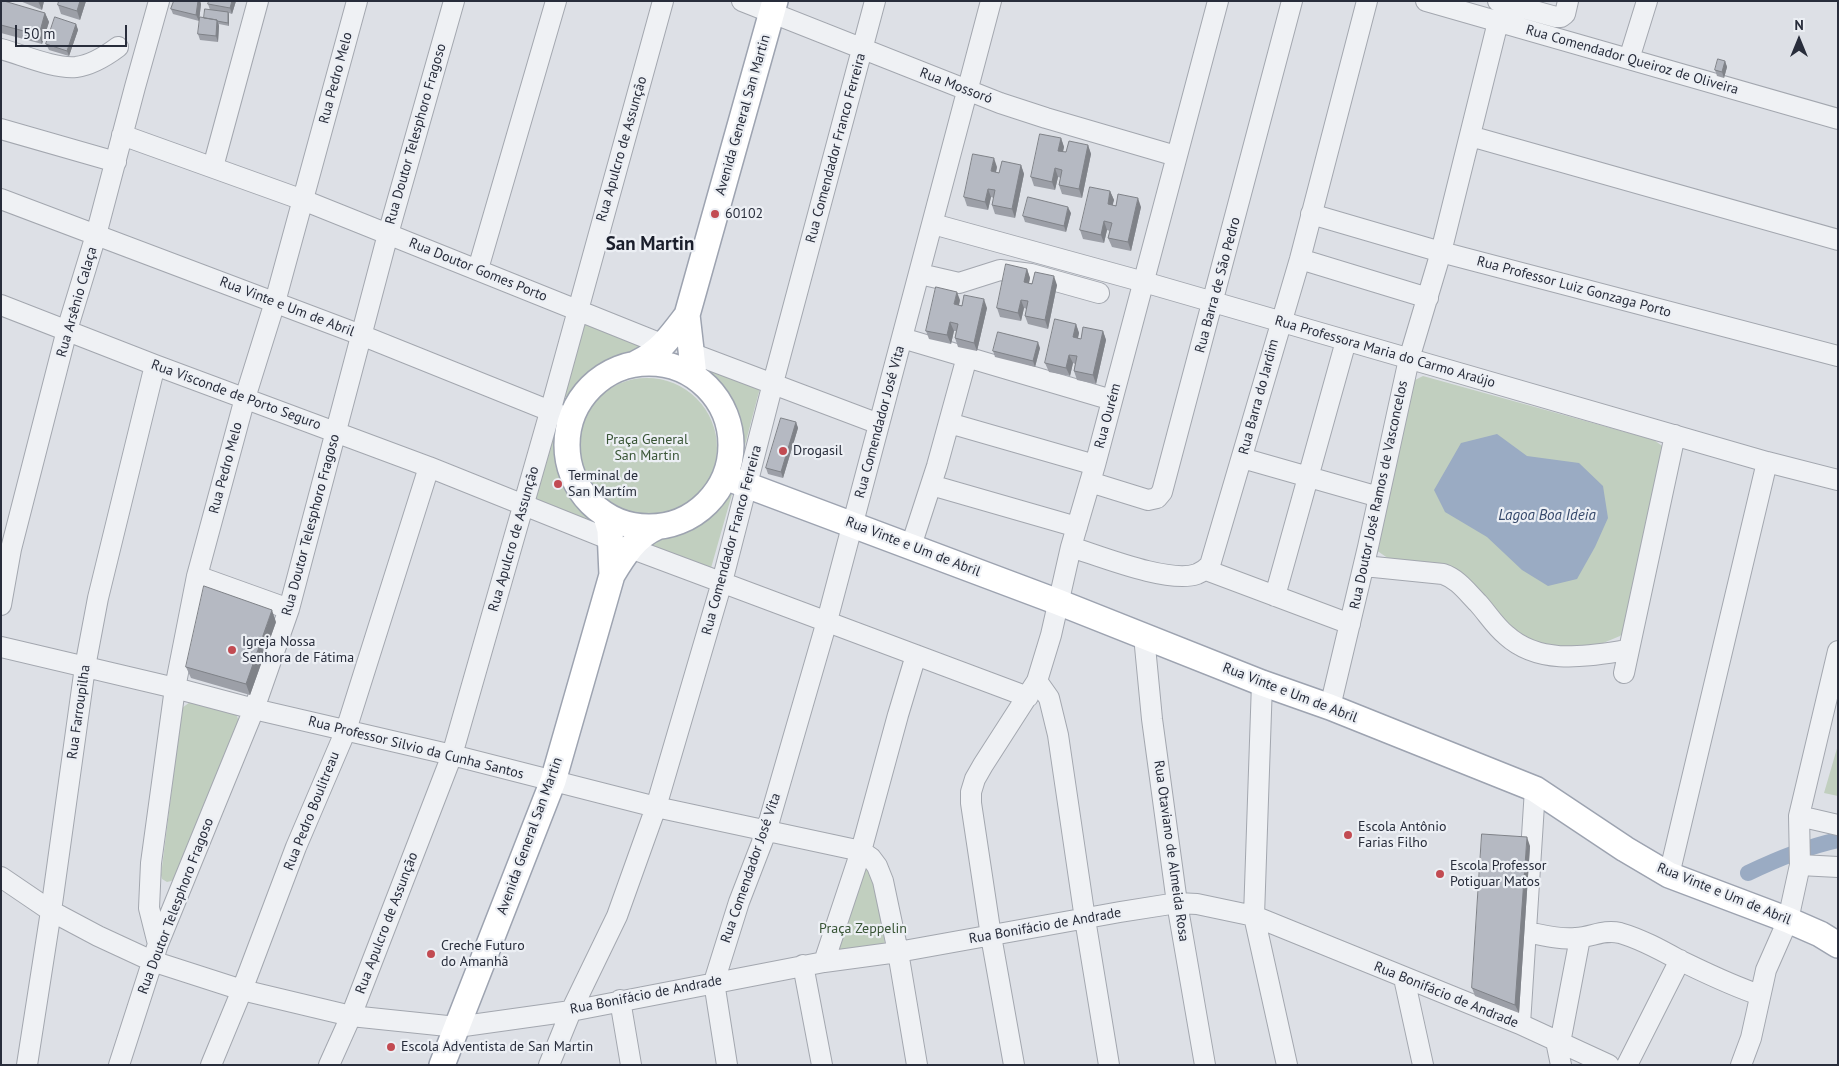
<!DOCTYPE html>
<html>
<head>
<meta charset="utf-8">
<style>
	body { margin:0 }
	#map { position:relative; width:1839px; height:1066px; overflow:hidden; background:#dde0e6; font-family:"PT Sans",sans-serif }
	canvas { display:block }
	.frame { position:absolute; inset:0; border:2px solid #282d3b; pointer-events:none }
	.north { position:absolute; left:1774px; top:15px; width:50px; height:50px; -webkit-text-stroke:4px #eceff4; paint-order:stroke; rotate:0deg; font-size:14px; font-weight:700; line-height:20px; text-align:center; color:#282d3b }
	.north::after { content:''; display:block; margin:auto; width:18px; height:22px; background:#282d3b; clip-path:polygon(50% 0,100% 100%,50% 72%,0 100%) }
	.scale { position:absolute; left:15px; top:25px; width:112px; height:22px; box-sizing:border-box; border:2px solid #282d3b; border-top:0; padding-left:6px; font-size:15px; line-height:18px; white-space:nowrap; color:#282d3b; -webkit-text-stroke:4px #eceff4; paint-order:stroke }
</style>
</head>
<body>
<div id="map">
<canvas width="1839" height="1066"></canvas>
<div class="frame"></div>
<div class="north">N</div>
<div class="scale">50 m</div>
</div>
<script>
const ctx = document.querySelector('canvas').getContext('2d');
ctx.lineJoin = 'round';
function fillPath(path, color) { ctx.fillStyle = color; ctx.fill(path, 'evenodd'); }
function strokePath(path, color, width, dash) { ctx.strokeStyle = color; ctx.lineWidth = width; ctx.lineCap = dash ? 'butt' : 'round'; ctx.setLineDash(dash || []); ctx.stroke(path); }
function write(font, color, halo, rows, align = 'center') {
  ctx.font = font + ' "PT Sans",sans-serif'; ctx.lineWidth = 4.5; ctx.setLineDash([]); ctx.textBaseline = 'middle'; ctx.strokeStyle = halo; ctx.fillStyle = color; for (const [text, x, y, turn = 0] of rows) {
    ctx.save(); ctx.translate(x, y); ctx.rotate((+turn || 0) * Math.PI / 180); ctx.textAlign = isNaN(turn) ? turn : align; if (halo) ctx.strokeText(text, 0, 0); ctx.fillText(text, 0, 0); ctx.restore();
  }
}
const green = new Path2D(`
	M 584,322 L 643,345 L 644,354 C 625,360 604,365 588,378 C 581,384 575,392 569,398 L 564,397 Z
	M 696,365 L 760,388 L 740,464 L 737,463 C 739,420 727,398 697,370 Z
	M 1423,376 L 1654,440 L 1665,448 L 1623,633 L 1620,636 L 1596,646 L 1581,650 L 1527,643 L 1465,584 L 1398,565 L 1376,550 L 1415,380 Z
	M577 448a70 70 0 1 1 140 0a70 70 0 1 1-140 0Z
	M 554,427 L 558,430 C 555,467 569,504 601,525 L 533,500 Z
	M 727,491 L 732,494 L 711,568 L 647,545 L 660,537 L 675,533 L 697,523 L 713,509 Z
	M 190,702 L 236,714 L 239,721 L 175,880 L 167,882 L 162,879 L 161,875 L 182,708 Z
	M 1838,745 L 1838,796 L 1824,793 Z
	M 866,866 L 876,889 L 885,944 L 835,954 Z`);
const water = new Path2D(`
	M 1497,434 L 1527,456 L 1579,463 L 1603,486 L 1608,518 L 1595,547 L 1577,579 L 1548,586 L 1522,570 L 1487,537 L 1445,512 L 1434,490 L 1461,443 Z`);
const canal = new Path2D(`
	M 1748,873 C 1777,859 1806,847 1838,840`);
const minor = new Path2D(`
	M 742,1 L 1000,103 L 1046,118 L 1176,156
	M 1426,1 L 1838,119
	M 1498,1 L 1556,17 L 1561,17 L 1565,14 L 1568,1
	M 1,49 C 23,55 54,69 76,67 C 92,65 106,56 118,47
	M 1629,59 L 1647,1
	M 1,129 L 116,162
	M 122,135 L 303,200 L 664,345
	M 1470,136 L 1838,240
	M 213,167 L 258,1
	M 1,199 L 361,335 L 570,419
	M 1311,214 L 1441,252 L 1838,356
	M 933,224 L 1144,282 L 1767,462 L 1838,480
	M 1300,259 L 1428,298
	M 478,269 L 556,1
	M 920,274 L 959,283 L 1000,270 L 1031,274 L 1099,293
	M 1,305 L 155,365 L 429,467 L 611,540
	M 902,338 L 1112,400
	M 691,353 L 879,424
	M 949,423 L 1095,465
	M 1242,458 L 1379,497
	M 1090,482 L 1148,500 L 1157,498 L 1162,492 L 1292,1
	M 931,485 L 1077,527
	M 911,546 L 937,466 L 967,357
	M 1071,547 C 1100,556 1169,584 1197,574 C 1202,572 1206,569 1210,565 L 1300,259 L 1367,1
	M 630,548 L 1028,697
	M 1364,566 L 1443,574 C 1458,579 1467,592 1478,603 C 1487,613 1495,626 1506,635 C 1540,666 1587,656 1628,650
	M 1206,570 L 1350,624
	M 197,576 L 289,609
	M 1275,596 L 1346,341
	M 1,605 L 11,549 L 67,330 L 96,235 L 135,87 L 159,1
	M 1144,636 L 1152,719 L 1177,903 L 1205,1065
	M 1,647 L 175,688 L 254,709 L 452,755 L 656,807 L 861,851 L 871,858 L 877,866 L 883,881 L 898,952 L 917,1065
	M 1624,673 L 1675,435
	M 1037,681 L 1049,698 L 1058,735 L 1085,919 L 1109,1065
	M 1262,683 L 1254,916 L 1287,1065
	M 1330,707 L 1368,547 L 1409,359 L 1441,252 L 1498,22
	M 1799,816 L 1838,825
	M 1800,865 L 1838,867
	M 1669,875 L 1767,462
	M 1,877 L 51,911 L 98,936 L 152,961 L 242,990 L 351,1016 L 457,1027 L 571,1011 L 824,962 L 898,952 L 1120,912 L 1177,903 L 1197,904 L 1254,916 L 1520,1024 L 1609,1065
	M 1527,932 C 1543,935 1559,940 1576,938 C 1592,937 1604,929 1620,933 C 1641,939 1661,950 1679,960 C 1706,973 1732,986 1760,995
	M 158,944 L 149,908 L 151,863 L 175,688 L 197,576 L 245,398 L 275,302 L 357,1
	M 824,962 L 861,851 L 898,715 L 916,655
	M 803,965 L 822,1065
	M 1404,978 L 1423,1065
	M 620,1000 L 631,1065
	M 1520,1024 L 1535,789
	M 1556,1041 L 1561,1065
	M 1560,1043 L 1580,938
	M 27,1065 L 51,911 L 85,667 L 98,598 L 155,365
	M 119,1065 L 158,944 L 254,709 L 289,609 L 388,234 L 454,1
	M 211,1065 L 242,990 L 296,847 L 346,730 L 429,467
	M 329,1065 L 351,1016 L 452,755 L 550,412 L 663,1
	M 549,1065 L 571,1011 L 617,916 L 656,807 L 722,582 L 773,383 L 875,1
	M 727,1065 L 714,982 L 739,902 L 766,832 L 827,621 L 991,1
	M 1014,1065 L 991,936 L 971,803 L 971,792 L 975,779 L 983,765 L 1037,681 L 1051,635 L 1071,547 L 1095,465 L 1218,1
	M 1627,1065 L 1680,960
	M 1741,1065 L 1751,1038 L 1766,970 L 1788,920 L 1800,865 L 1799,816 L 1838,651`);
const major = new Path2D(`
	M 687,315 L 694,376
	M567 445a82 82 0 1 1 164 0a82 82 0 1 1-164 0Z
	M 637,363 C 661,351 671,336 687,315 L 775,1
	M 725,477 L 1058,602 L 1262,683 L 1330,707 L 1535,789 L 1625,849 L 1669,875 L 1788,920 L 1820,934 L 1838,945
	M 612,575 C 624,555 636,536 657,527
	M 442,1065 L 553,781 L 612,575 L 610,530 L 606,516`);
const wall = new Path2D(`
	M 1,1 L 45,13 L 49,22 L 42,44 L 1,33 Z
	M 20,1 L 44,1 L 42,10 Z
	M 86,1 L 80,20 L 61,14 L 58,5 Z
	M 174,1 L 200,1 L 201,4 L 199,21 L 173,14 L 171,9 Z
	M 236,1 L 232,14 L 229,13 L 229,26 L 219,24 L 219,26 L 218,42 L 200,40 L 198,34 L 204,18 L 210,10 L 208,4 Z
	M 76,24 L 78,30 L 69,56 L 49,50 L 46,44 Z
	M 1725,61 L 1727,67 L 1724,78 L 1717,76 L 1715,70 Z
	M 1061,138 L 1064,147 L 1063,152 L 1066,152 L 1088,145 L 1091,154 L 1082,198 L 1062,194 L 1059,185 L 1061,178 L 1058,177 L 1055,190 L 1034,186 L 1031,177 Z
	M 1021,165 L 1024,174 L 1015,218 L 995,214 L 992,205 L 994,198 L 991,197 L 988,210 L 967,206 L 964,197 L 997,167 L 996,172 L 999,173 Z
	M 1110,191 L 1114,200 L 1112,205 L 1141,207 L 1131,251 L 1112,247 L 1108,238 L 1110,231 L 1107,230 L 1104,243 L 1083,239 L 1080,230 Z
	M 1071,213 L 1066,232 L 1025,222 L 1023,216 Z
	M 1027,269 L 1030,278 L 1029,283 L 1057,285 L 1048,329 L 1028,324 L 1025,316 L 1027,309 L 1024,308 L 1021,321 L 1000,317 L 997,308 Z
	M 960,300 L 959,305 L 987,308 L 977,351 L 958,347 L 955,338 L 956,331 L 954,331 L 951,344 L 929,339 L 926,331 Z
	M 1076,324 L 1079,333 L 1078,338 L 1081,339 L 1103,331 L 1106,340 L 1096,384 L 1077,380 L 1074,371 L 1075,364 L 1073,363 L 1070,376 L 1049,372 L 1045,363 Z
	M 1040,348 L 1035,367 L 995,357 L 993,351 Z
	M 796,422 L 798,428 L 783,478 L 768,474 L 766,468 Z
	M 276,622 L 250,695 L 191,678 L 186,667 Z
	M 1530,846 L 1519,1013 L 1475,996 L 1472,988 Z`);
const shadedWall = new Path2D(`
	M 38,1 L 44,1 L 42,10 Z
	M 80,1 L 86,1 L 80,20 L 77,11 Z
	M 198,1 L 200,1 L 201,4 L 199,21 L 196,15 Z
	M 232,1 L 236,1 L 232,14 L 230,8 Z
	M 228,12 L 229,15 L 229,26 L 228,23 Z
	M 45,13 L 49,22 L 42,44 L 39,35 Z
	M 217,20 L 219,26 L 218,42 L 216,36 Z
	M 76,24 L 78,30 L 69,56 L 67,51 Z
	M 1725,61 L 1727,67 L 1724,78 L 1722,72 Z
	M 1061,138 L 1064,147 L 1061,159 L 1058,151 Z
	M 1088,145 L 1091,154 L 1082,198 L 1079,189 Z
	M 994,158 L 997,167 L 994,180 L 991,171 Z
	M 1021,165 L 1024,174 L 1015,218 L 1012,209 Z
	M 1055,168 L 1058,177 L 1055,190 L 1052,182 Z
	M 988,189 L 991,197 L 988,210 L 985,202 Z
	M 1110,191 L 1114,200 L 1111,212 L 1108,204 Z
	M 1138,198 L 1141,207 L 1131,251 L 1128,242 Z
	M 1068,207 L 1071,213 L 1066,232 L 1064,226 Z
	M 1104,221 L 1107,230 L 1104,243 L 1101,235 Z
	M 1027,269 L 1030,278 L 1027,291 L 1024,282 Z
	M 1054,276 L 1057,285 L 1048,329 L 1045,320 Z
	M 957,292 L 960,300 L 957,313 L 954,304 Z
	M 984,299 L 987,308 L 977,351 L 974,343 Z
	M 1021,300 L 1024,308 L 1021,321 L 1018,313 Z
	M 950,322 L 954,331 L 951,344 L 947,335 Z
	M 1076,324 L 1079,333 L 1076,346 L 1073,337 Z
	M 1103,331 L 1106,340 L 1096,384 L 1093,375 Z
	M 1038,342 L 1040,348 L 1035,367 L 1033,361 Z
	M 1069,355 L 1073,363 L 1070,376 L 1066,368 Z
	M 796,422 L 798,428 L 783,478 L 781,472 Z
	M 272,610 L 276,622 L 250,695 L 246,684 Z
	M 1527,837 L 1530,846 L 1519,1013 L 1515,1005 Z`);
const building = new Path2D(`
	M 1,1 L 4,1 L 45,13 L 39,35 L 1,25 Z
	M 59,1 L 80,1 L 77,11 L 58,5 Z
	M 174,1 L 198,1 L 196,15 L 171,9 Z
	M 209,1 L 232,1 L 230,8 L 208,4 Z
	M 205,9 L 228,12 L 228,23 L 217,21 L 217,20 L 204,18 Z
	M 55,17 L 76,24 L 67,51 L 46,44 Z
	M 200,17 L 217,20 L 216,36 L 198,34 Z
	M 1718,59 L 1725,61 L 1722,72 L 1715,70 Z
	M 1040,134 L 1061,138 L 1058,151 L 1066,152 L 1069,141 L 1088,145 L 1079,189 L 1059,185 L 1062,170 L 1055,168 L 1052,182 L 1031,177 Z
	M 973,154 L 994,158 L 991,171 L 999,173 L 1002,161 L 1021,165 L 1012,209 L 992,205 L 995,190 L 988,189 L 985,202 L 964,197 Z
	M 1090,187 L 1110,191 L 1108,204 L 1116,206 L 1118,194 L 1138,198 L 1128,242 L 1108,238 L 1112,223 L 1104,221 L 1101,235 L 1080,230 Z
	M 1028,197 L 1068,207 L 1064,226 L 1023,216 Z
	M 1006,264 L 1027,269 L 1024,282 L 1032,284 L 1035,272 L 1054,276 L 1045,320 L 1025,316 L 1028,301 L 1021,300 L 1018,313 L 997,308 Z
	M 936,287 L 957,292 L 954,304 L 962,306 L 964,295 L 984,299 L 974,343 L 955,338 L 958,324 L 950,322 L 947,335 L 926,331 Z
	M 1055,319 L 1076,324 L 1073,337 L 1081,339 L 1083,327 L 1103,331 L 1093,375 L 1074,371 L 1077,356 L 1069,355 L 1066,368 L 1045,363 Z
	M 998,332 L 1038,342 L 1033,361 L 993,351 Z
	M 781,418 L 796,422 L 781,472 L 766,468 Z
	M 204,586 L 272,610 L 246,684 L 186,667 Z
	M 1482,834 L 1527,837 L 1515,1005 L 1472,988 Z`);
const markers = [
	[715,214,5,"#c24b52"],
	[783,451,5,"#c24b52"],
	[558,484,5,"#c24b52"],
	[232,650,5,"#c24b52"],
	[1348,835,5,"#c24b52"],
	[1440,874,5,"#c24b52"],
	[431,954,5,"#c24b52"],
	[391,1047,5,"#c24b52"]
];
const streetNames = [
	["Rua Comendador Queiroz de Oliveira",1632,60,16],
	["Rua Pedro Melo",336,78,-75],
	["Rua Mossoró",956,86,21],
	["Avenida General San Martin",743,115,-74],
	["Rua Doutor Telesphoro Fragoso",416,134,-74],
	["Rua Comendador Franco Ferreira",836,148,-75],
	["Rua Apulcro de Assunção",622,149,-74],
	["Rua Doutor Gomes Porto",478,270,22],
	["Rua Barra de São Pedro",1218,285,-75],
	["Rua Professor Luiz Gonzaga Porto",1574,287,15],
	["Rua Arsênio Calaça",77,302,-74],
	["Rua Vinte e Um de Abril",287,307,21],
	["Rua Professora Maria do Carmo Araújo",1385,352,16],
	["Rua Visconde de Porto Seguro",236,395,20],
	["Rua Barra do Jardim",1259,397,-75],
	["Rua Ourém",1108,416,-75],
	["Rua Comendador José Vita",880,422,-75],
	["Rua Pedro Melo",226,468,-75],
	["Rua Doutor José Ramos de Vasconcelos",1379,495,-78],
	["Rua Doutor Telesphoro Fragoso",311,525,-75],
	["Rua Apulcro de Assunção",514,539,-74],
	["Rua Comendador Franco Ferreira",732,540,-75],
	["Rua Vinte e Um de Abril",913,547,21],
	["Rua Vinte e Um de Abril",1290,693,21],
	["Rua Farroupilha",79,712,-82],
	["Rua Professor Silvio da Cunha Santos",416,748,14],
	["Rua Pedro Boulitreau",312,811,-68],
	["Avenida General San Martin",530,836,-70],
	["Rua Otaviano de Almeida Rosa",1171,851,82],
	["Rua Comendador José Vita",751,868,-71],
	["Rua Vinte e Um de Abril",1724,894,22],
	["Rua Doutor Telesphoro Fragoso",176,906,-69],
	["Rua Apulcro de Assunção",387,923,-69],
	["Rua Bonifácio de Andrade",1045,926,-10],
	["Rua Bonifácio de Andrade",646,995,-11],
	["Rua Bonifácio de Andrade",1446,995,22]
];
const poiNames = [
	["60102",725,214],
	["Drogasil",793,451],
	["Terminal de",568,476],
	["San Martím",568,492],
	["Igreja Nossa",242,642],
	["Senhora de Fátima",242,658],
	["Escola Antônio",1358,827],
	["Farias Filho",1358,843],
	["Escola Professor",1450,866],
	["Potiguar Matos",1450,882],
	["Creche Futuro",441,946],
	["do Amanhã",441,962],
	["Escola Adventista de San Martin",401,1047]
];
const parkNames = [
	["Praça General",647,440],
	["San Martin",647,456],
	["Praça Zeppelin",863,929]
];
const waterNames = [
	["Lagoa Boa Ideia",1547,516]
];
const districtNames = [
	["San Martin",650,245]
];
fillPath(green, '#c1cfbf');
fillPath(water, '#9aabc3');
strokePath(canal, '#9aabc3', 16);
strokePath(minor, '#a3a7af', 22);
strokePath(major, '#9da3b0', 28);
strokePath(minor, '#eff1f4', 20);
strokePath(major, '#fff', 25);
fillPath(wall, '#9c9fa7');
fillPath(shadedWall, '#7f8288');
fillPath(building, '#b5b9c2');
strokePath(building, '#7f8288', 1);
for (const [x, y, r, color] of markers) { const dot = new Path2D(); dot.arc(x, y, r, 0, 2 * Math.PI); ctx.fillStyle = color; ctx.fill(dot); strokePath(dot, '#eceff4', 2); }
write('14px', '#282d3b', '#eceff4', streetNames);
write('14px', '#282d3b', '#eceff4', poiNames, 'left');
write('14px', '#395536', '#eceff4', parkNames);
write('italic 15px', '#36496b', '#eceff4', waterNames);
write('bold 19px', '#1a1e2b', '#eceff4', districtNames);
</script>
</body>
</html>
